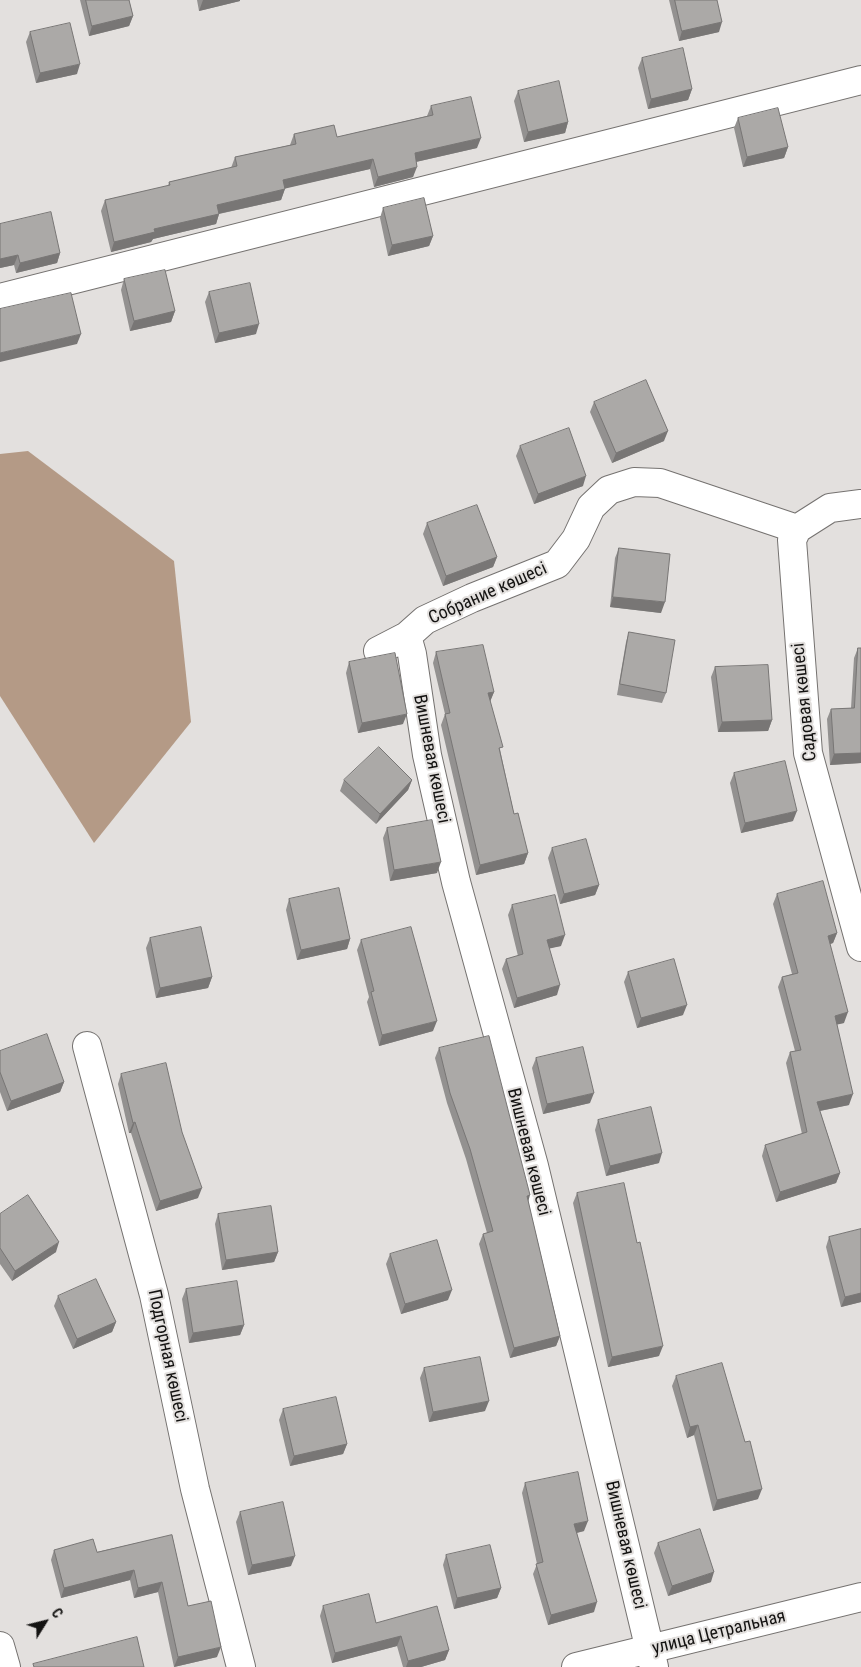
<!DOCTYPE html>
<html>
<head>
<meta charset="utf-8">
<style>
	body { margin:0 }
	#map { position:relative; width:861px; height:1667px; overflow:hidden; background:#e3e0de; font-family:"Roboto Condensed",sans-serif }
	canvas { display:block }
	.north { position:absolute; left:20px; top:1597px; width:50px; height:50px; -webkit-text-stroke:4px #e3e0de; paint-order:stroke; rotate:54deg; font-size:14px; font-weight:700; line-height:20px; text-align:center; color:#141312 }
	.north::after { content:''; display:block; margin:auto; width:18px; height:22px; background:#141312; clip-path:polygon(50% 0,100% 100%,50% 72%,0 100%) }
</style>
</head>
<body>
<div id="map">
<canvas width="861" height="1667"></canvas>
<div class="north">С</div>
</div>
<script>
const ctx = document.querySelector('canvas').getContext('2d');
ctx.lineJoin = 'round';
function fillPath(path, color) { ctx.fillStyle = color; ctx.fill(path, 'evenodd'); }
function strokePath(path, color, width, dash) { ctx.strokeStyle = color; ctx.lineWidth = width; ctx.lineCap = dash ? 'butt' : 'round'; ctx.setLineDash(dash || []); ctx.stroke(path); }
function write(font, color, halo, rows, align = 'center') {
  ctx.font = font + ' "Roboto Condensed",sans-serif'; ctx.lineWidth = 4; ctx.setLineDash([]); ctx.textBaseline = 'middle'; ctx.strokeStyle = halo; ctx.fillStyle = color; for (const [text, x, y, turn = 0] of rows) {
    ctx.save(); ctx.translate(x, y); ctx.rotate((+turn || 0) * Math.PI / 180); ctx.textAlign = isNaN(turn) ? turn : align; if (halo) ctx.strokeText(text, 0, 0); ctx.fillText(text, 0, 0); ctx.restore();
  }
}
const forest = new Path2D(`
	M 28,451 L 174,561 L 191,722 L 94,843 L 0,696 L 0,454 Z`);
const minor = new Path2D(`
	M 0,298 L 861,80
	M 861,504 L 830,508 L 797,529 L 792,540 L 808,753 L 861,947
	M 407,636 L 412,654 L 427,755 L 456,882 L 534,1166 L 654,1667
	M 378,651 L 407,636 L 425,620 L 472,598 L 557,564 L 576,539 L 591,507 L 609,490 L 634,482 L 660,483 L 797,529
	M 87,1046 L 154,1295 L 195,1489 L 241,1667
	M 0,1646 L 6,1667
	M 576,1667 L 861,1597`);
const wall = new Path2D(`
	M 80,0 L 129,0 L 133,16 L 129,26 L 89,36 Z
	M 197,0 L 240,0 L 240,1 L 199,11 Z
	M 669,0 L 717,0 L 719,32 L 679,41 Z
	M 30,32 L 77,74 L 36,83 L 26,42 Z
	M 642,58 L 692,89 L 688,100 L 648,109 L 638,68 Z
	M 518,91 L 568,122 L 565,133 L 524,142 L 514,101 Z
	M 431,106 L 477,148 L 416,162 L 413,177 L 374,187 L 370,169 L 285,188 L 281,200 L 219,214 L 216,224 L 153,239 L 151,242 L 111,252 L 101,211 L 105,200 L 168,186 L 169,182 L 231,168 L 235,157 L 290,145 L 294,134 L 337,137 L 427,116 Z
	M 738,118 L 788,147 L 784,158 L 743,167 L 734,128 Z
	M 383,208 L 433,236 L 429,246 L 388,256 L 380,218 Z
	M 0,224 L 60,253 L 57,263 L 16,273 L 14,265 L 0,268 Z
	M 124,279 L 175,311 L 171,322 L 130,331 L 121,290 Z
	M 209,292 L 256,334 L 215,343 L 205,302 Z
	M 594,402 L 664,441 L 612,463 L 590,412 Z
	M 520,446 L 583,486 L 534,504 L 516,456 Z
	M 427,523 L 497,557 L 493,567 L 443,586 L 423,534 Z
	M 619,548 L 661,613 L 610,607 L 615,558 Z
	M 629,632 L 666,693 L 662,703 L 617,695 L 626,642 Z
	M 858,648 L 861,648 L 861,763 L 830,765 L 827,719 L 831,709 L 851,708 L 854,658 Z
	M 436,652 L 494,692 L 490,701 L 501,754 L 514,814 L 528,853 L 524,864 L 476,875 L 441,725 L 445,714 L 433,663 Z
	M 349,662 L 403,724 L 358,733 L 346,673 Z
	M 715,667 L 772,720 L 768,731 L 718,732 L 711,677 Z
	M 734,773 L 793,821 L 741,833 L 730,783 Z
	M 344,780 L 412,780 L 408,790 L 376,824 L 340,791 Z
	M 387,828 L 437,873 L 390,881 L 383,838 Z
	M 552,848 L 599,885 L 595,895 L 560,904 L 548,858 Z
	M 777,894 L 837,933 L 833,943 L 830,944 L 844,1023 L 837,1024 L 849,1105 L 820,1111 L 840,1173 L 836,1183 L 776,1202 L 762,1156 L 765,1145 L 802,1134 L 786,1063 L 790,1052 L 795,1051 L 778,987 L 782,977 L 792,974 L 773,904 Z
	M 289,899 L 350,939 L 347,949 L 297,960 L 286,910 Z
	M 512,905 L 561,946 L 549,948 L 557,995 L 514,1008 L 502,969 L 506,959 L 518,956 L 508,915 Z
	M 150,938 L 212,977 L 208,988 L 156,998 L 146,948 Z
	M 361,940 L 433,1031 L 379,1046 L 367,1002 L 369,997 L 357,950 Z
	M 628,972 L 683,1015 L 637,1028 L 624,982 Z
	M 439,1048 L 528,1202 L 560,1336 L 556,1346 L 510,1358 L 479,1244 L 483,1234 L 487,1233 L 466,1159 L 447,1103 L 435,1058 Z
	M 0,1051 L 64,1082 L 60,1092 L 7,1111 L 0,1092 Z
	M 536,1058 L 590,1103 L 543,1114 L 532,1068 Z
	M 121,1074 L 198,1198 L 156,1211 L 131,1133 L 129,1133 L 118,1084 Z
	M 598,1120 L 659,1163 L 606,1176 L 595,1130 Z
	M 577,1193 L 659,1356 L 608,1367 L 573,1203 Z
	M 0,1214 L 56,1252 L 12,1281 L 0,1264 Z
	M 218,1214 L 278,1252 L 274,1262 L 222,1270 L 215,1224 Z
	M 861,1229 L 861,1302 L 841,1307 L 826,1247 L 829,1237 Z
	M 390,1254 L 448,1300 L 401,1314 L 386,1264 Z
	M 186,1289 L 244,1325 L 240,1335 L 189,1343 L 182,1299 Z
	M 58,1296 L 116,1322 L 112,1332 L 73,1349 L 54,1306 Z
	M 424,1368 L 485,1411 L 429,1422 L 420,1378 Z
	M 676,1376 L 758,1499 L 713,1511 L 694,1435 L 687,1438 L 672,1386 Z
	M 283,1409 L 347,1444 L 343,1454 L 290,1466 L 279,1420 Z
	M 525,1483 L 584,1531 L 577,1533 L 594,1612 L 548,1625 L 533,1574 L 537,1564 L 522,1493 Z
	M 240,1512 L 291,1566 L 248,1575 L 236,1522 Z
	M 172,1535 L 188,1606 L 217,1657 L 174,1667 L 158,1592 L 134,1598 L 130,1580 L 61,1598 L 51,1560 L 54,1550 L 97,1552 Z
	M 658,1543 L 711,1582 L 668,1596 L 654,1553 Z
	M 446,1555 L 501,1588 L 497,1598 L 454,1609 L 443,1565 Z
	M 323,1606 L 376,1623 L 449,1650 L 445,1660 L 421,1667 L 403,1667 L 397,1646 L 332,1663 L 320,1616 Z`);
const shadedWall = new Path2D(`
	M 203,0 L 240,0 L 240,1 L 199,11 Z
	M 133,16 L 129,26 L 89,36 L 92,26 Z
	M 722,22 L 719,32 L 679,41 L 682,31 Z
	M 80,64 L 77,74 L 36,83 L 40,73 Z
	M 692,89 L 688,100 L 648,109 L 651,99 Z
	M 568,122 L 565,133 L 524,142 L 528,132 Z
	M 481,138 L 477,148 L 411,163 L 415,153 Z
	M 788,147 L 784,158 L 743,167 L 747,157 Z
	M 373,159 L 370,169 L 279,190 L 283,180 Z
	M 417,167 L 413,177 L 374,187 L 378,177 Z
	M 285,189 L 281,200 L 213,215 L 217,205 Z
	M 219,214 L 216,224 L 153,239 L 151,242 L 111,252 L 114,242 L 154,229 Z
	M 433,236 L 429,246 L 388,256 L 392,245 Z
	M 60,253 L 57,263 L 16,273 L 20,263 Z
	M 18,255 L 14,265 L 0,268 L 0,259 Z
	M 175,311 L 171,322 L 130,331 L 134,321 Z
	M 259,324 L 256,334 L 215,343 L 219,333 Z
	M 81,334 L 77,344 L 0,362 L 0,353 Z
	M 668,431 L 664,441 L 612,463 L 616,453 Z
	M 586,476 L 583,486 L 534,504 L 538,494 Z
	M 497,557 L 493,567 L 443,586 L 446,576 Z
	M 613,597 L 665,602 L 661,613 L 610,607 Z
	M 494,692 L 490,702 L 488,693 Z
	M 407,714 L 403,724 L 358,733 L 362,723 Z
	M 772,720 L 768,731 L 718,732 L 722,722 Z
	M 861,753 L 861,763 L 830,765 L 834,754 Z
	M 412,780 L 408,790 L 376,824 L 380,814 Z
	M 797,811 L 793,821 L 741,833 L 745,823 Z
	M 528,853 L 524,864 L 476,875 L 480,865 Z
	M 441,862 L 437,873 L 390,881 L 394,870 Z
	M 599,885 L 595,895 L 560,904 L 564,894 Z
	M 837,933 L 833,943 L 824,946 L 828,936 Z
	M 565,935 L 561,946 L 543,950 L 547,940 Z
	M 350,939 L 347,949 L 297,960 L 301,950 Z
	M 212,977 L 208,988 L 156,998 L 160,988 Z
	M 560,985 L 557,995 L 514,1008 L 517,998 Z
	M 687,1005 L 683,1015 L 637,1028 L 641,1018 Z
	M 848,1012 L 844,1023 L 831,1026 L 835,1016 Z
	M 437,1021 L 433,1031 L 379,1046 L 382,1035 Z
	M 64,1082 L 60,1092 L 7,1111 L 11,1101 Z
	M 594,1093 L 590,1103 L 543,1114 L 547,1104 Z
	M 853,1094 L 849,1105 L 814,1112 L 817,1102 Z
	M 135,1122 L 131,1133 L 129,1133 L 133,1123 Z
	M 662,1153 L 659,1163 L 606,1176 L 610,1166 Z
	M 840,1173 L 836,1183 L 776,1202 L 780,1192 Z
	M 202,1188 L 198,1198 L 156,1211 L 160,1201 Z
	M 530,1195 L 527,1206 L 527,1196 Z
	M 59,1242 L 56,1252 L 12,1281 L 15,1271 Z
	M 278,1252 L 274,1262 L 222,1270 L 226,1260 Z
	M 452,1290 L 448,1300 L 401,1314 L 405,1304 Z
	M 861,1293 L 861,1302 L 841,1307 L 845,1297 Z
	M 116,1322 L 112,1332 L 73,1349 L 77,1339 Z
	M 244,1325 L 240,1335 L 189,1343 L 193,1333 Z
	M 560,1336 L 556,1346 L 510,1358 L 514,1348 Z
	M 663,1346 L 659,1356 L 608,1367 L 612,1357 Z
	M 489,1401 L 485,1411 L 429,1422 L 433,1412 Z
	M 698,1425 L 694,1435 L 687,1438 L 690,1427 Z
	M 347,1444 L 343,1454 L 290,1466 L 294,1456 Z
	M 762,1489 L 758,1499 L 713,1511 L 717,1500 Z
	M 588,1521 L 584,1531 L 571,1534 L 574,1524 Z
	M 295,1556 L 291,1566 L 248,1575 L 252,1565 Z
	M 134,1570 L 130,1580 L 61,1598 L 64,1588 Z
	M 714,1572 L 711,1582 L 668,1596 L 672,1586 Z
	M 162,1582 L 158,1592 L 134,1598 L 138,1588 Z
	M 501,1588 L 497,1598 L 454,1609 L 457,1598 Z
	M 597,1602 L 594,1612 L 548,1625 L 551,1615 Z
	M 401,1636 L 397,1646 L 332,1663 L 335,1653 Z
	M 221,1647 L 217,1657 L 174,1667 L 178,1657 Z
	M 449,1650 L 445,1660 L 421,1667 L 406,1667 L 408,1661 Z`);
const building = new Path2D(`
	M 86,0 L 129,0 L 133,16 L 92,26 Z
	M 675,0 L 717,0 L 722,22 L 682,31 Z
	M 70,23 L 80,64 L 40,73 L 30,32 Z
	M 683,48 L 692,89 L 651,99 L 642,58 Z
	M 559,81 L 568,122 L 528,132 L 518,91 Z
	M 471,97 L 481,138 L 415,153 L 417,167 L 378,177 L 373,159 L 283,180 L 285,189 L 217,205 L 219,214 L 154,229 L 155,232 L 114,242 L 105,200 L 170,185 L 169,182 L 237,166 L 235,157 L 296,144 L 294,134 L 334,125 L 337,137 L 433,115 L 431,106 Z
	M 778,108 L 788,147 L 747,157 L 738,118 Z
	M 424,198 L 433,236 L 392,245 L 383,208 Z
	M 51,212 L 60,253 L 20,263 L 18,255 L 0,259 L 0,224 Z
	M 165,270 L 175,311 L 134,321 L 124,279 Z
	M 250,283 L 259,324 L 219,333 L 209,292 Z
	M 71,293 L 81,334 L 0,353 L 0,309 Z
	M 646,380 L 668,431 L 616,453 L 594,402 Z
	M 569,428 L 586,476 L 538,494 L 520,446 Z
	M 477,505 L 497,557 L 446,576 L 427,523 Z
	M 619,548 L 670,554 L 665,602 L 613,597 Z
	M 629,632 L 675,640 L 666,693 L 620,684 Z
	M 483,645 L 494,692 L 488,693 L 503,747 L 499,748 L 514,814 L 518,813 L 528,853 L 480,865 L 445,714 L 450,713 L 436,652 Z
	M 858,648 L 861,648 L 861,753 L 834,754 L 831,709 L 854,708 Z
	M 395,653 L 407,714 L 362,723 L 349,662 Z
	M 768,665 L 772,720 L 722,722 L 715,667 Z
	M 379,747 L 412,780 L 380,814 L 344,780 Z
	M 785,761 L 797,811 L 745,823 L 734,773 Z
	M 432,820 L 441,862 L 394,870 L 387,828 Z
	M 586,839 L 599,885 L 564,894 L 552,848 Z
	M 823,881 L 837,933 L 828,936 L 848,1012 L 835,1016 L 853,1094 L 817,1102 L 840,1173 L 780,1192 L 765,1145 L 807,1132 L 790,1052 L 801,1050 L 782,977 L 798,973 L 777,894 Z
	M 339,888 L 350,939 L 301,950 L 289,899 Z
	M 555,895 L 565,935 L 547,940 L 560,985 L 517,998 L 506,959 L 523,954 L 512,905 Z
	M 201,927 L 212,977 L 160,988 L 150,938 Z
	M 411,927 L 437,1021 L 382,1035 L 371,992 L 374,991 L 361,940 Z
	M 674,959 L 687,1005 L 641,1018 L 628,972 Z
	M 47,1034 L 64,1082 L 11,1101 L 0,1072 L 0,1051 Z
	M 489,1036 L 530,1195 L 527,1196 L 560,1336 L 514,1348 L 483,1234 L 493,1231 L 470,1149 L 450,1093 L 439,1048 Z
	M 583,1047 L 594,1093 L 547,1104 L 536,1058 Z
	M 166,1063 L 182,1132 L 202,1188 L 160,1201 L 135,1122 L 133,1123 L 121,1074 Z
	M 651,1107 L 662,1153 L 610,1166 L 598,1120 Z
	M 624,1183 L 637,1243 L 640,1242 L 663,1346 L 612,1357 L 577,1193 Z
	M 28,1195 L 59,1242 L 15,1271 L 0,1248 L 0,1214 Z
	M 271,1206 L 278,1252 L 226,1260 L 218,1214 Z
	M 861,1229 L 861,1293 L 845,1297 L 829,1237 Z
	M 437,1240 L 452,1290 L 405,1304 L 390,1254 Z
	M 96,1279 L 116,1322 L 77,1339 L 58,1296 Z
	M 237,1281 L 244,1325 L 193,1333 L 186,1289 Z
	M 480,1357 L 489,1401 L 433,1412 L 424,1368 Z
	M 722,1363 L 745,1442 L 750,1441 L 762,1489 L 717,1500 L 698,1425 L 690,1427 L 676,1376 Z
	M 336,1397 L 347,1444 L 294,1456 L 283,1409 Z
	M 578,1472 L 588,1521 L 574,1524 L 597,1602 L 551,1615 L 536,1564 L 543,1562 L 525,1483 Z
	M 283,1502 L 295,1556 L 252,1565 L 240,1512 Z
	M 700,1529 L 714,1572 L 672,1586 L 658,1543 Z
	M 172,1535 L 188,1606 L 211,1601 L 221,1647 L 178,1657 L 162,1582 L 138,1588 L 134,1570 L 64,1588 L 54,1550 L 93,1539 L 97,1552 Z
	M 490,1545 L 501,1588 L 457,1598 L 446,1555 Z
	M 369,1594 L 376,1623 L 437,1606 L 449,1650 L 408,1661 L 401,1636 L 335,1653 L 323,1606 Z
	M 137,1637 L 144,1667 L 34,1667 L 33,1664 Z`);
const streetNames = [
	["Собрание көшесі",488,594,-24],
	["Садовая көшесі",805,702,-96],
	["Вишневая көшесі",431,759,79],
	["Вишневая көшесі",528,1152,76],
	["Подгорная көшесі",167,1356,78],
	["Вишневая көшесі",625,1545,77],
	["улица Цетральная",719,1633,-14]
];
fillPath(forest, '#b49a86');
strokePath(minor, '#757270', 30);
strokePath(minor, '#fff', 28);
fillPath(wall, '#939190');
fillPath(shadedWall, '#787675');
fillPath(building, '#aba9a7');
strokePath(building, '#787675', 1);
write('18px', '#141312', '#e3e0de', streetNames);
</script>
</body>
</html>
